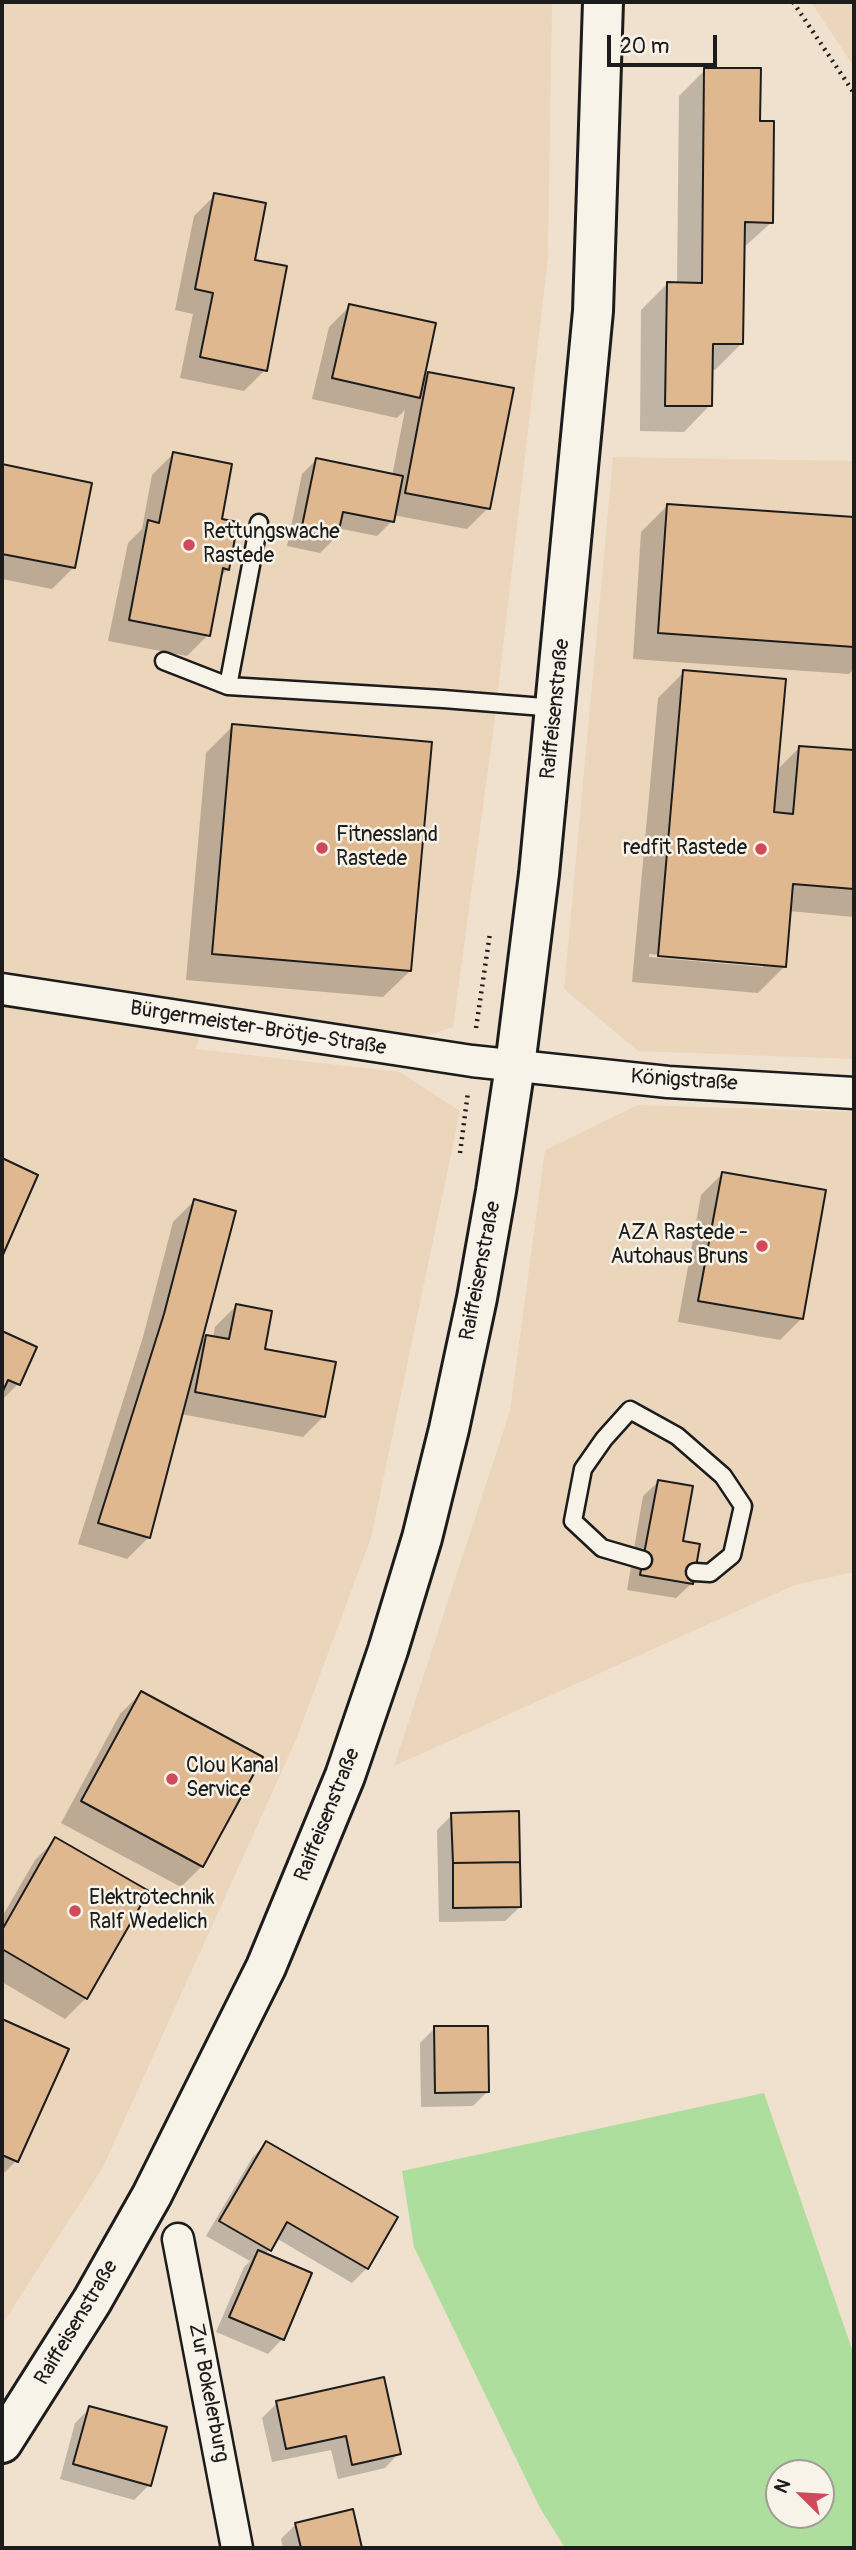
<!DOCTYPE html>
<html>
<head>
<meta charset="utf-8">
<style>
	body { margin:0 }
	#map { position:relative; width:856px; height:2550px; overflow:hidden; background:#f0e1ce; font-family:Pangolin,sans-serif }
	canvas { display:block }
	.frame { position:absolute; inset:0; border:4px solid #1c1c1c; pointer-events:none }
	.north { position:absolute; left:765px; top:2459px; width:70px; height:70px; box-sizing:border-box; background:#f7f3e8; border:2px solid #9f9d96; border-radius:50%; rotate:294deg; font-size:19px; font-weight:700; line-height:28px; text-align:center; color:#1c1c1c }
	.north::after { content:''; display:block; margin:auto; width:24px; height:32px; background:#d1495b; clip-path:polygon(50% 0,100% 100%,50% 72%,0 100%) }
	.scale { position:absolute; left:607px; top:35px; width:110px; height:32px; box-sizing:border-box; border:4px solid #1c1c1c; border-top:0; padding-left:9px; font-size:21px; line-height:24px; white-space:nowrap; color:#1c1c1c; -webkit-text-stroke:5px #f7f3e8; paint-order:stroke }
</style>
</head>
<body>
<div id="map">
<canvas width="856" height="2550"></canvas>
<div class="frame"></div>
<div class="north">N</div>
<div class="scale">20 m</div>
</div>
<script>
const ctx = document.querySelector('canvas').getContext('2d');
ctx.lineJoin = 'round';
function fillPath(path, color) { ctx.fillStyle = color; ctx.fill(path, 'evenodd'); }
function strokePath(path, color, width, dash) { ctx.strokeStyle = color; ctx.lineWidth = width; ctx.lineCap = dash ? 'butt' : 'round'; ctx.setLineDash(dash || []); ctx.stroke(path); }
function write(font, color, halo, rows, align = 'center') {
  ctx.font = font + ' Pangolin,sans-serif'; ctx.lineWidth = 5; ctx.setLineDash([]); ctx.textBaseline = 'middle'; ctx.strokeStyle = halo; ctx.fillStyle = color; for (const [text, x, y, turn = 0] of rows) {
    ctx.save(); ctx.translate(x, y); ctx.rotate((+turn || 0) * Math.PI / 180); ctx.textAlign = isNaN(turn) ? turn : align; if (halo) ctx.strokeText(text, 0, 0); ctx.fillText(text, 0, 0); ctx.restore();
  }
}
const built = new Path2D(`
	M 2,2 L 552,2 L 548,257 L 494,725 L 453,1027 L 404,1043 L 204,1020 L 196,1049 L 400,1072 L 460,1111 L 371,1538 L 295,1742 L 103,2167 L 2,2325 Z
	M 811,2 L 854,2 L 854,67 Z
	M 613,457 L 854,461 L 854,1059 L 638,1051 L 564,989 Z
	M 638,1105 L 854,1112 L 854,1572 L 795,1585 L 394,1766 L 510,1411 L 545,1150 Z`);
const green = new Path2D(`
	M 764,2093 L 854,2355 L 854,2548 L 565,2548 L 540,2508 L 414,2247 L 402,2171 ZM 779,2473 L 821,2473 L 821,2515 L 779,2515 Z`);
const shadow = new Path2D(`
	M 705,70 L 759,123 L 772,222 L 743,248 L 742,343 L 715,370 L 711,370 L 710,405 L 684,432 L 640,431 L 641,310 L 667,284 L 677,284 L 679,96 Z
	M 215,195 L 253,261 L 265,370 L 244,391 L 180,378 L 193,314 L 175,310 L 194,216 Z
	M 350,306 L 421,382 L 429,374 L 488,508 L 467,529 L 393,515 L 392,521 L 377,536 L 337,528 L 335,538 L 320,553 L 287,546 L 302,474 L 316,460 L 392,476 L 405,410 L 397,418 L 312,399 L 329,327 Z
	M 173,454 L 220,520 L 228,569 L 220,577 L 208,635 L 187,656 L 108,641 L 128,543 L 142,529 L 152,475 Z
	M 2,466 L 90,484 L 73,568 L 52,589 L 2,579 Z
	M 667,506 L 854,519 L 854,669 L 849,674 L 633,659 L 641,532 Z
	M 684,672 L 776,771 L 800,747 L 854,752 L 854,917 L 789,911 L 784,967 L 758,993 L 632,982 L 658,698 ZM 649,954 L 763,964 L 763,967 L 649,957 Z
	M 233,726 L 410,971 L 383,997 L 186,980 L 206,753 Z
	M 722,1174 L 801,1319 L 780,1340 L 678,1322 L 701,1195 Z
	M 194,1201 L 200,1343 L 207,1336 L 213,1338 L 215,1327 L 236,1306 L 263,1350 L 324,1416 L 303,1437 L 181,1414 L 148,1538 L 127,1559 L 78,1544 L 143,1337 L 173,1222 Z
	M 2,1333 L 34,1348 L 18,1384 L 2,1400 Z
	M 658,1482 L 681,1542 L 691,1584 L 676,1598 L 627,1590 L 643,1496 Z
	M 141,1693 L 202,1866 L 181,1887 L 61,1823 L 120,1714 Z
	M 452,1815 L 520,1907 L 505,1921 L 439,1922 L 437,1830 Z
	M 56,1839 L 86,1998 L 65,2019 L 2,1982 L 2,1917 L 35,1860 Z
	M 2,2021 L 67,2050 L 16,2161 L 2,2175 Z
	M 435,2028 L 488,2091 L 473,2106 L 421,2107 L 420,2043 Z
	M 266,2143 L 367,2268 L 352,2283 L 276,2238 L 265,2255 L 282,2339 L 268,2354 L 216,2332 L 244,2267 L 250,2261 L 206,2236 L 252,2158 Z
	M 277,2403 L 399,2453 L 385,2468 L 338,2479 L 331,2450 L 272,2462 L 262,2418 Z
	M 90,2408 L 149,2485 L 134,2500 L 60,2479 L 75,2423 Z
	M 352,2512 L 360,2548 L 283,2548 L 281,2539 L 296,2524 Z`);
const building = new Path2D(`
	M 704,68 L 761,68 L 760,121 L 774,121 L 773,223 L 745,222 L 743,344 L 713,344 L 712,406 L 665,406 L 667,282 L 702,283 Z
	M 214,193 L 266,203 L 255,260 L 287,266 L 267,371 L 200,357 L 213,293 L 195,289 Z
	M 349,304 L 436,323 L 420,398 L 332,378 Z
	M 428,372 L 514,388 L 490,509 L 405,493 Z
	M 173,452 L 232,464 L 222,519 L 238,522 L 229,570 L 223,568 L 210,636 L 129,620 L 148,520 L 159,523 Z
	M 316,458 L 403,476 L 394,522 L 343,512 L 337,539 L 301,531 Z
	M 2,464 L 92,483 L 75,568 L 2,554 Z
	M 667,504 L 854,517 L 854,647 L 658,633 Z
	M 683,670 L 786,679 L 774,812 L 793,814 L 799,746 L 854,750 L 854,889 L 793,884 L 786,967 L 658,956 Z
	M 232,724 L 432,742 L 411,971 L 212,954 Z
	M 2,1158 L 38,1175 L 2,1257 Z
	M 722,1172 L 826,1190 L 803,1319 L 698,1301 Z
	M 194,1199 L 236,1211 L 150,1538 L 98,1523 L 164,1314 Z
	M 236,1304 L 272,1311 L 265,1349 L 336,1362 L 325,1417 L 195,1392 L 206,1335 L 229,1339 Z
	M 2,1331 L 37,1347 L 20,1385 L 8,1380 L 2,1393 Z
	M 658,1480 L 693,1486 L 683,1541 L 700,1544 L 693,1584 L 640,1575 Z
	M 141,1691 L 263,1757 L 203,1867 L 81,1801 Z
	M 519,1811 L 520,1862 L 453,1863 L 451,1813 Z
	M 55,1837 L 149,1891 L 87,1999 L 2,1949 L 2,1930 Z
	M 520,1862 L 521,1907 L 453,1908 L 453,1863 Z
	M 2,2019 L 69,2049 L 18,2162 L 2,2155 Z
	M 434,2026 L 488,2026 L 489,2092 L 435,2093 Z
	M 266,2141 L 398,2217 L 368,2269 L 287,2222 L 271,2251 L 219,2221 Z
	M 258,2250 L 312,2273 L 284,2340 L 229,2317 Z
	M 384,2377 L 401,2454 L 352,2465 L 346,2436 L 286,2449 L 276,2401 Z
	M 89,2406 L 167,2427 L 151,2486 L 73,2464 Z
	M 353,2509 L 362,2548 L 301,2548 L 295,2523 Z`);
const path = new Path2D(`
	M 793,2 L 854,93
	M 476,1028 L 490,933
	M 460,1153 L 468,1092`);
const lane = new Path2D(`
	M 164,661 L 228,686 L 443,699 L 556,708
	M 228,686 L 259,523
	M 643,1560 L 602,1548 L 573,1521 L 583,1469 L 604,1439 L 630,1410 L 677,1436 L 723,1476 L 743,1506 L 732,1555 L 710,1573 L 695,1572`);
const street = new Path2D(`
	M 2,989 L 472,1061 L 668,1082 L 854,1093
	M 178,2239 L 237,2548`);
const secondary = new Path2D(`
	M 2,2443 L 92,2301 L 152,2195 L 266,1967 L 345,1776 L 388,1650 L 422,1538 L 449,1429 L 477,1298 L 496,1191 L 515,1066 L 539,874 L 593,311 L 603,2`);
const markers = [
	[189,545,7,"#d1495b"],
	[322,848,7,"#d1495b"],
	[761,849,7,"#d1495b"],
	[762,1246,7,"#d1495b"],
	[172,1779,7,"#d1495b"],
	[75,1911,7,"#d1495b"]
];
const poiNames = [
	["Rettungswache",203,533],
	["Rastede",203,557],
	["Fitnessland",336,836],
	["Rastede",336,860],
	["redfit Rastede",747,849,"right"],
	["AZA Rastede -",748,1234,"right"],
	["Autohaus Bruns",748,1258,"right"],
	["Clou Kanal",186,1767],
	["Service",186,1791],
	["Elektrotechnik",89,1899],
	["Ralf Wedelich",89,1923]
];
const streetNames = [
	["Raiffeisenstraße",556,709,-84],
	["Bürgermeister-Brötje-Straße",258,1029,9],
	["Königstraße",684,1081,4],
	["Raiffeisenstraße",481,1271,-79],
	["Raiffeisenstraße",328,1815,-68],
	["Raiffeisenstraße",77,2323,-59],
	["Zur Bokelerburg",208,2393,79]
];
fillPath(built, '#ebd5bb');
fillPath(green, '#aede9e');
fillPath(shadow, '#0003');
fillPath(building, '#e0b890');
strokePath(building, '#1c1c1c', 2);
strokePath(lane, '#1c1c1c', 21);
strokePath(street, '#1c1c1c', 35);
strokePath(secondary, '#1c1c1c', 44);
strokePath(path, '#1c1c1c', 4.5, [2, 5]);
strokePath(lane, '#f7f3e8', 16);
strokePath(street, '#f7f3e8', 30);
strokePath(secondary, '#f7f3e8', 38);
for (const [x, y, r, color] of markers) { const dot = new Path2D(); dot.arc(x, y, r, 0, 2 * Math.PI); ctx.fillStyle = color; ctx.fill(dot); strokePath(dot, '#f7f3e8', 2.5); }
write('21px', '#1c1c1c', '#f7f3e8', poiNames, 'left');
write('21px', '#1c1c1c', '#f7f3e8', streetNames);
</script>
</body>
</html>
